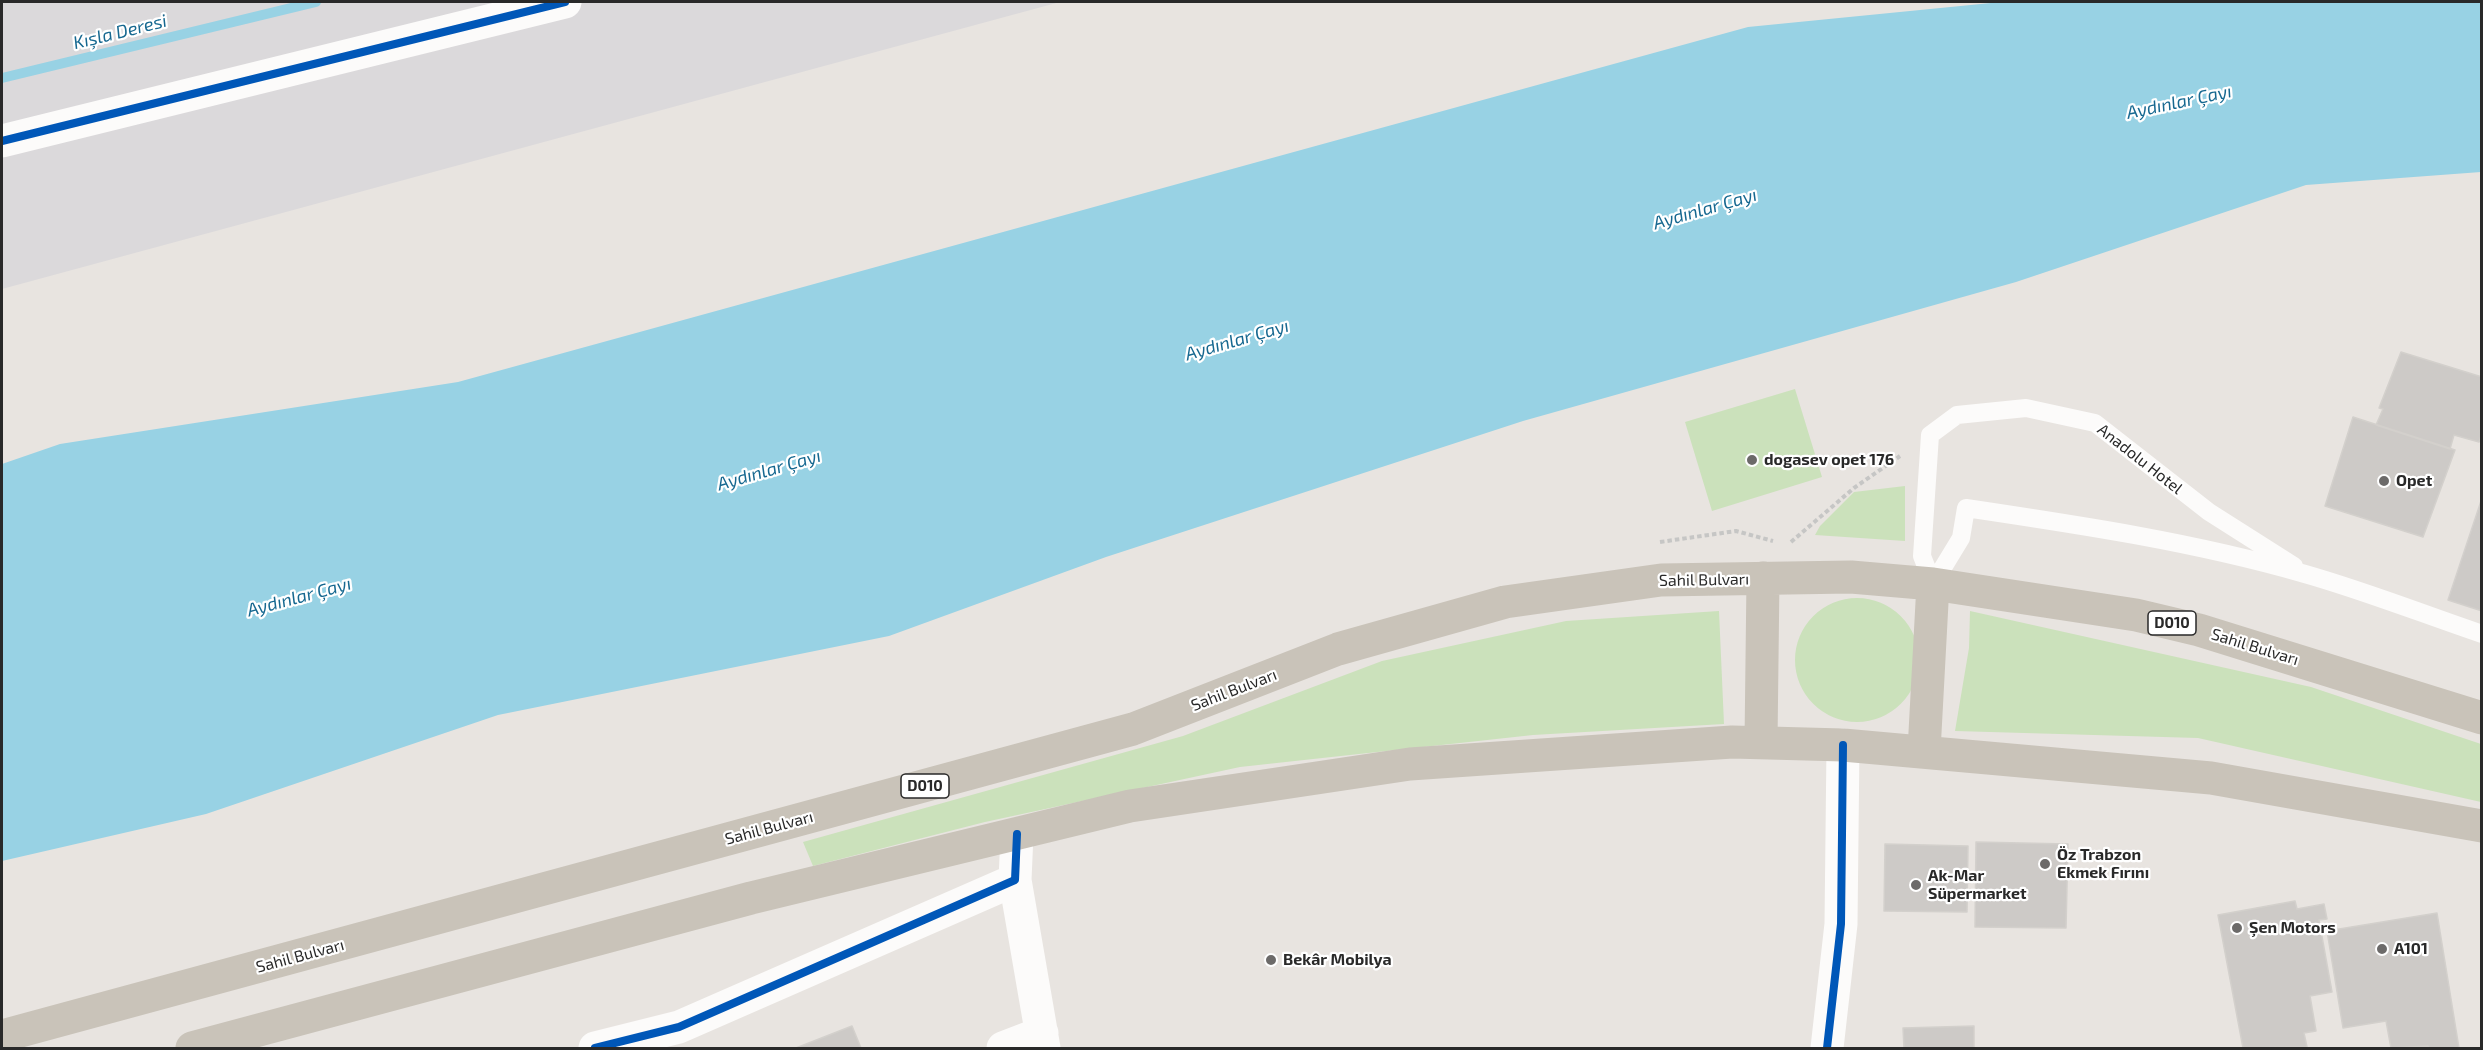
<!DOCTYPE html>
<html>
<head>
<meta charset="utf-8">
<style>
	body { margin:0 }
	#map { position:relative; width:2483px; height:1050px; overflow:hidden; background:#e8e4e0; font-family:"Exo 2",sans-serif }
	canvas { display:block }
	.frame { position:absolute; inset:0; border:3px solid #292929; pointer-events:none }
</style>
</head>
<body>
<div id="map">
<canvas width="2483" height="1050"></canvas>
<div class="frame"></div>
</div>
<script>
const ctx = document.querySelector('canvas').getContext('2d');
ctx.lineJoin = 'round';
function fillPath(path, color) { ctx.fillStyle = color; ctx.fill(path, 'evenodd'); }
function strokePath(path, color, width, dash) { ctx.strokeStyle = color; ctx.lineWidth = width; ctx.lineCap = dash ? 'butt' : 'round'; ctx.setLineDash(dash || []); ctx.stroke(path); }
function write(font, color, halo, rows, align = 'center') {
  ctx.font = font + ' "Exo 2",sans-serif'; ctx.lineWidth = 4.5; ctx.setLineDash([]); ctx.textBaseline = 'middle'; ctx.strokeStyle = halo; ctx.fillStyle = color; for (const [text, x, y, turn = 0] of rows) {
    ctx.save(); ctx.translate(x, y); ctx.rotate((+turn || 0) * Math.PI / 180); ctx.textAlign = isNaN(turn) ? turn : align; if (halo) ctx.strokeText(text, 0, 0); ctx.fillText(text, 0, 0); ctx.restore();
  }
}
const industrial = new Path2D(`
	M 2,2 L 1060,2 L 2,289 Z`);
const green = new Path2D(`
	M 1795,389 L 1822,477 L 1712,511 L 1685,422 Z
	M 1905,486 L 1905,541 L 1815,535 L 1820,526 L 1854,492 Z
	M1795 660a62 62 0 1 1 124 0a62 62 0 1 1-124 0Z
	M 1719,611 L 1724,724 L 1533,735 L 1240,767 L 985,822 L 813,866 L 803,842 L 1183,736 L 1382,661 L 1566,621 Z
	M 1970,611 L 2311,687 L 2481,744 L 2481,802 L 2198,738 L 1955,731 L 1969,648 Z`);
const water = new Path2D(`
	M 2001,2 L 2481,2 L 2481,172 L 2306,185 L 2016,282 L 1523,421 L 1106,557 L 889,636 L 498,715 L 206,814 L 2,861 L 2,464 L 60,444 L 458,382 L 1748,27 Z`);
const stream = new Path2D(`
	M 2,78 L 316,2`);
const building = new Path2D(`
	M 2401,352 L 2482,377 L 2482,433 L 2479,442 L 2454,435 L 2450,449 L 2376,425 L 2383,409 L 2379,408 Z
	M 2353,417 L 2455,450 L 2423,537 L 2325,506 Z
	M 2482,498 L 2482,611 L 2448,600 Z
	M 1976,842 L 2068,844 L 2066,928 L 1975,927 Z
	M 1885,844 L 1968,846 L 1967,912 L 1884,911 Z
	M 2295,901 L 2297,909 L 2324,904 L 2327,919 L 2319,920 L 2332,992 L 2310,996 L 2316,1031 L 2304,1033 L 2307,1047 L 2243,1048 L 2218,915 Z
	M 2437,913 L 2459,1048 L 2429,1048 L 2428,1046 L 2391,1048 L 2386,1021 L 2343,1028 L 2327,931 Z
	M 852,1026 L 861,1048 L 796,1048 Z
	M 1974,1026 L 1974,1048 L 1904,1048 L 1903,1028 Z`);
const path = new Path2D(`
	M 1660,542 L 1736,531 L 1773,541
	M 1791,542 L 1854,488 L 1900,456`);
const service = new Path2D(`
	M 1933,584 L 1961,538 L 1966,508 C 2080,525 2194,542 2305,574 C 2365,591 2423,614 2482,634
	M 1933,584 L 1922,556 L 1930,435 L 1957,415 L 2026,408 L 2095,423 L 2209,512 L 2294,566`);
const minor = new Path2D(`
	M 2,141 L 565,2
	M 1015,880 L 1044,1048
	M 595,1048 L 679,1027 L 1015,880 L 1017,834
	M 1003,1048 L 1042,1033
	M 1827,1048 L 1841,924 L 1843,745`);
const trunk = new Path2D(`
	M 1761,742 L 1763,578
	M 1924,751 L 1933,584
	M 2,1036 L 1133,729 L 1338,649 L 1505,602 L 1661,580 L 1851,577 L 1933,584 L 2136,615 L 2199,630 L 2482,718
	M 192,1048 L 751,898 L 1130,806 L 1410,764 L 1732,742 L 1843,745 L 2211,778 L 2482,826`);
const cycleway = new Path2D(`
	M 2,141 L 565,2
	M 595,1048 L 679,1027 L 1015,880 L 1017,834
	M 1827,1048 L 1841,924 L 1843,745`);
const markers = [
	[1752,460,6,"#6c6a69"],
	[2384,481,6,"#6c6a69"],
	[2045,864,6,"#6c6a69"],
	[1916,885,6,"#6c6a69"],
	[2237,928,6,"#6c6a69"],
	[2382,949,6,"#6c6a69"],
	[1271,960,6,"#6c6a69"]
];
const shields = [
	[2172,623,48],
	[925,786,48]
];
const shieldNames = [
	["D010",2172,623],
	["D010",925,786]
];
const streetNames = [
	["Anadolu Hotel",2140,459,38],
	["Sahil Bulvarı",1704,580,-1],
	["Sahil Bulvarı",2255,647,17],
	["Sahil Bulvarı",1234,690,-21],
	["Sahil Bulvarı",769,828,-15],
	["Sahil Bulvarı",300,956,-15]
];
const poiNames = [
	["dogasev opet 176",1764,460],
	["Opet",2396,481],
	["Öz Trabzon",2057,855],
	["Ekmek Fırını",2057,873],
	["Ak-Mar",1928,876],
	["Süpermarket",1928,894],
	["Şen Motors",2249,928],
	["A101",2394,949],
	["Bekâr Mobilya",1283,960]
];
const waterNames = [
	["Kışla Deresi",120,32,-14],
	["Aydınlar Çayı",2179,102,-12],
	["Aydınlar Çayı",1705,209,-16],
	["Aydınlar Çayı",1237,340,-16],
	["Aydınlar Çayı",769,470,-16],
	["Aydınlar Çayı",299,597,-15]
];
fillPath(industrial, '#dbd9db');
fillPath(green, '#cbe1bb');
fillPath(water, '#98d2e4');
strokePath(stream, '#98d2e4', 10);
fillPath(building, '#cdcac7');
strokePath(building, '#d3d0cc', 1.5);
strokePath(path, '#c6c6c5', 4, [4.5, 3]);
strokePath(service, '#fcfbfa', 18);
strokePath(minor, '#fcfbfa', 33);
strokePath(trunk, '#c9c3b9', 33);
strokePath(cycleway, '#0057b8', 8);
for (const [x, y, r, color] of markers) { const dot = new Path2D(); dot.arc(x, y, r, 0, 2 * Math.PI); ctx.fillStyle = color; ctx.fill(dot); strokePath(dot, '#fff', 2); }
for (const [x, y, w] of shields) { const box = new Path2D(); box.roundRect(x - w / 2, y - 12, w, 24, 4.5); ctx.fillStyle = '#fff'; ctx.fill(box); strokePath(box, '#292929', 1.5); }
write('bold 15px', '#292929', null, shieldNames);
write('16px', '#292929', '#fff', streetNames);
write('bold 16px', '#292929', '#fff', poiNames, 'left');
write('italic 18px', '#166890', '#fff', waterNames);
</script>
</body>
</html>
